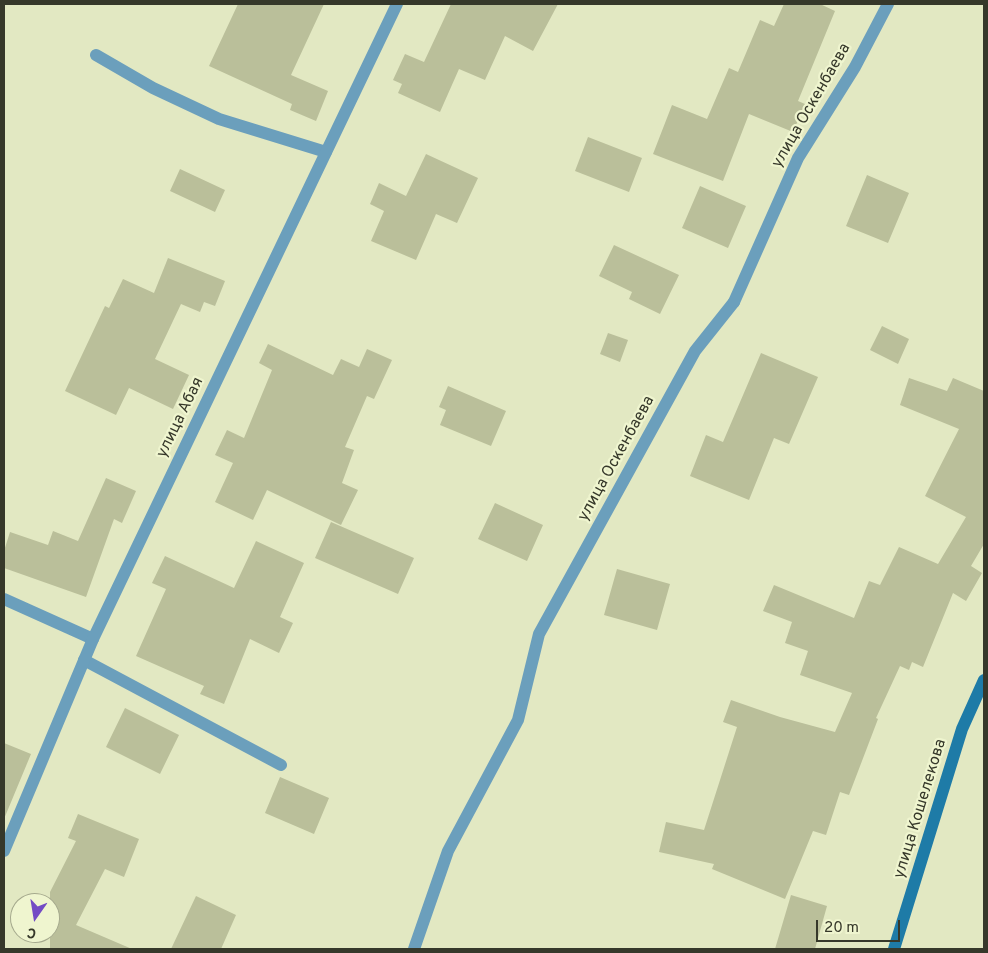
<!DOCTYPE html>
<html>
<head>
<meta charset="utf-8">
<style>
	body { margin:0 }
	#map { position:relative; width:988px; height:953px; overflow:hidden; background:#e2e8c2; font-family:Overpass,sans-serif }
	canvas { display:block }
	.frame { position:absolute; inset:0; border:5px solid #36382a; pointer-events:none }
	.north { position:absolute; left:10px; top:893px; width:50px; height:50px; box-sizing:border-box; background:#eff5cf; border:1px solid #a5a98d; border-radius:50%; rotate:193deg; font-size:14px; font-weight:700; line-height:20px; text-align:center; color:#36382a }
	.north::after { content:''; display:block; margin:auto; width:18px; height:22px; background:#734bc4; clip-path:polygon(50% 0,100% 100%,50% 72%,0 100%) }
	.scale { position:absolute; left:816px; top:920px; width:84px; height:22px; box-sizing:border-box; border:2px solid #36382a; border-top:0; padding-left:6px; font-size:15px; line-height:18px; white-space:nowrap; color:#36382a; -webkit-text-stroke:4px #eff5cf; paint-order:stroke }
</style>
</head>
<body>
<div id="map">
<canvas width="988" height="953"></canvas>
<div class="frame"></div>
<div class="north">С</div>
<div class="scale">20 m</div>
</div>
<script>
const ctx = document.querySelector('canvas').getContext('2d');
ctx.lineJoin = 'round';
function fillPath(path, color) { ctx.fillStyle = color; ctx.fill(path, 'evenodd'); }
function strokePath(path, color, width, dash) { ctx.strokeStyle = color; ctx.lineWidth = width; ctx.lineCap = dash ? 'butt' : 'round'; ctx.setLineDash(dash || []); ctx.stroke(path); }
function write(font, color, halo, rows, align = 'center') {
  ctx.font = font + ' Overpass,sans-serif'; ctx.lineWidth = 4.5; ctx.setLineDash([]); ctx.textBaseline = 'middle'; ctx.strokeStyle = halo; ctx.fillStyle = color; for (const [text, x, y, turn = 0] of rows) {
    ctx.save(); ctx.translate(x, y); ctx.rotate((+turn || 0) * Math.PI / 180); ctx.textAlign = isNaN(turn) ? turn : align; if (halo) ctx.strokeText(text, 0, 0); ctx.fillText(text, 0, 0); ctx.restore();
  }
}
const building = new Path2D(`
	M 238,4 L 324,4 L 291,75 L 328,91 L 316,121 L 290,110 L 292,104 L 209,66 Z
	M 451,4 L 558,4 L 533,51 L 505,36 L 485,80 L 459,69 L 440,112 L 398,93 L 402,84 L 393,80 L 405,54 L 424,62 Z
	M 784,4 L 820,4 L 835,11 L 798,101 L 805,104 L 793,132 L 749,114 L 723,181 L 653,154 L 672,105 L 707,119 L 729,68 L 738,72 L 760,20 L 774,26 Z
	M 588,137 L 642,158 L 629,192 L 575,171 Z
	M 426,154 L 478,178 L 457,223 L 436,214 L 416,260 L 371,241 L 384,211 L 370,204 L 379,183 L 406,196 Z
	M 180,169 L 225,190 L 215,212 L 170,191 Z
	M 867,175 L 909,193 L 888,243 L 846,226 Z
	M 700,186 L 746,206 L 728,248 L 682,228 Z
	M 614,245 L 679,275 L 660,314 L 629,299 L 632,292 L 599,276 Z
	M 168,258 L 225,281 L 215,306 L 204,302 L 200,312 L 181,304 L 155,359 L 189,375 L 173,409 L 129,388 L 116,415 L 65,391 L 105,306 L 109,308 L 123,279 L 154,293 Z
	M 882,326 L 909,339 L 898,364 L 870,350 Z
	M 608,333 L 628,340 L 620,362 L 600,354 Z
	M 268,344 L 333,375 L 341,359 L 359,367 L 367,349 L 392,360 L 374,399 L 367,396 L 345,447 L 354,450 L 342,483 L 358,490 L 341,525 L 267,490 L 253,520 L 215,502 L 233,463 L 215,455 L 227,430 L 244,438 L 272,370 L 259,363 Z
	M 761,353 L 818,377 L 789,444 L 774,438 L 749,500 L 690,476 L 706,435 L 723,442 Z
	M 909,378 L 947,391 L 953,378 L 984,391 L 984,544 L 971,566 L 982,573 L 966,601 L 953,593 L 923,667 L 912,662 L 909,670 L 900,666 L 876,718 L 878,719 L 849,795 L 840,792 L 826,835 L 813,831 L 785,899 L 712,869 L 714,864 L 659,852 L 666,822 L 704,830 L 737,727 L 723,722 L 731,700 L 780,717 L 835,732 L 852,693 L 800,675 L 808,651 L 785,643 L 792,622 L 763,611 L 774,585 L 854,618 L 869,581 L 880,585 L 899,547 L 938,564 L 966,517 L 925,496 L 959,429 L 900,405 Z
	M 448,386 L 506,411 L 491,446 L 440,425 L 446,410 L 439,407 Z
	M 106,478 L 136,491 L 122,523 L 114,519 L 86,597 L 4,568 L 4,551 L 10,532 L 48,545 L 53,531 L 78,541 Z
	M 495,503 L 543,525 L 527,561 L 478,539 Z
	M 331,522 L 414,558 L 398,594 L 315,558 Z
	M 256,541 L 304,563 L 280,617 L 293,623 L 279,653 L 250,639 L 224,704 L 200,694 L 204,686 L 136,656 L 166,589 L 152,583 L 165,556 L 234,588 Z
	M 617,569 L 670,584 L 657,630 L 604,615 Z
	M 125,708 L 179,735 L 160,774 L 106,747 Z
	M 4,743 L 31,754 L 4,819 Z
	M 280,777 L 329,798 L 314,834 L 265,813 Z
	M 78,814 L 139,839 L 124,877 L 105,869 L 76,925 L 132,949 L 50,949 L 50,892 L 76,841 L 68,838 Z
	M 791,895 L 827,906 L 815,949 L 775,949 Z
	M 196,896 L 236,915 L 221,949 L 171,949 Z`);
const service = new Path2D(`
	M 96,55 L 153,88 L 219,119 L 326,152
	M 4,599 L 93,639
	M 84,660 L 281,765
	M 414,949 L 448,851 L 518,720 L 539,634 L 695,351 L 734,302`);
const minor = new Path2D(`
	M 734,302 L 798,158 L 855,67 L 888,4
	M 4,851 L 93,639 L 397,4`);
const secondary = new Path2D(`
	M 894,949 L 962,729 L 984,680`);
const streetNames = [
	["улица Оскенбаева",812,106,-60],
	["улица Абая",181,418,-64],
	["улица Оскенбаева",617,459,-61],
	["улица Кошелекова",921,809,-73]
];
fillPath(building, '#babf9a');
strokePath(service, '#6b9fbc', 12);
strokePath(minor, '#6b9fbc', 12);
strokePath(secondary, '#1e7ba7', 12);
write('16px', '#36382a', '#eff5cf', streetNames);
</script>
</body>
</html>
